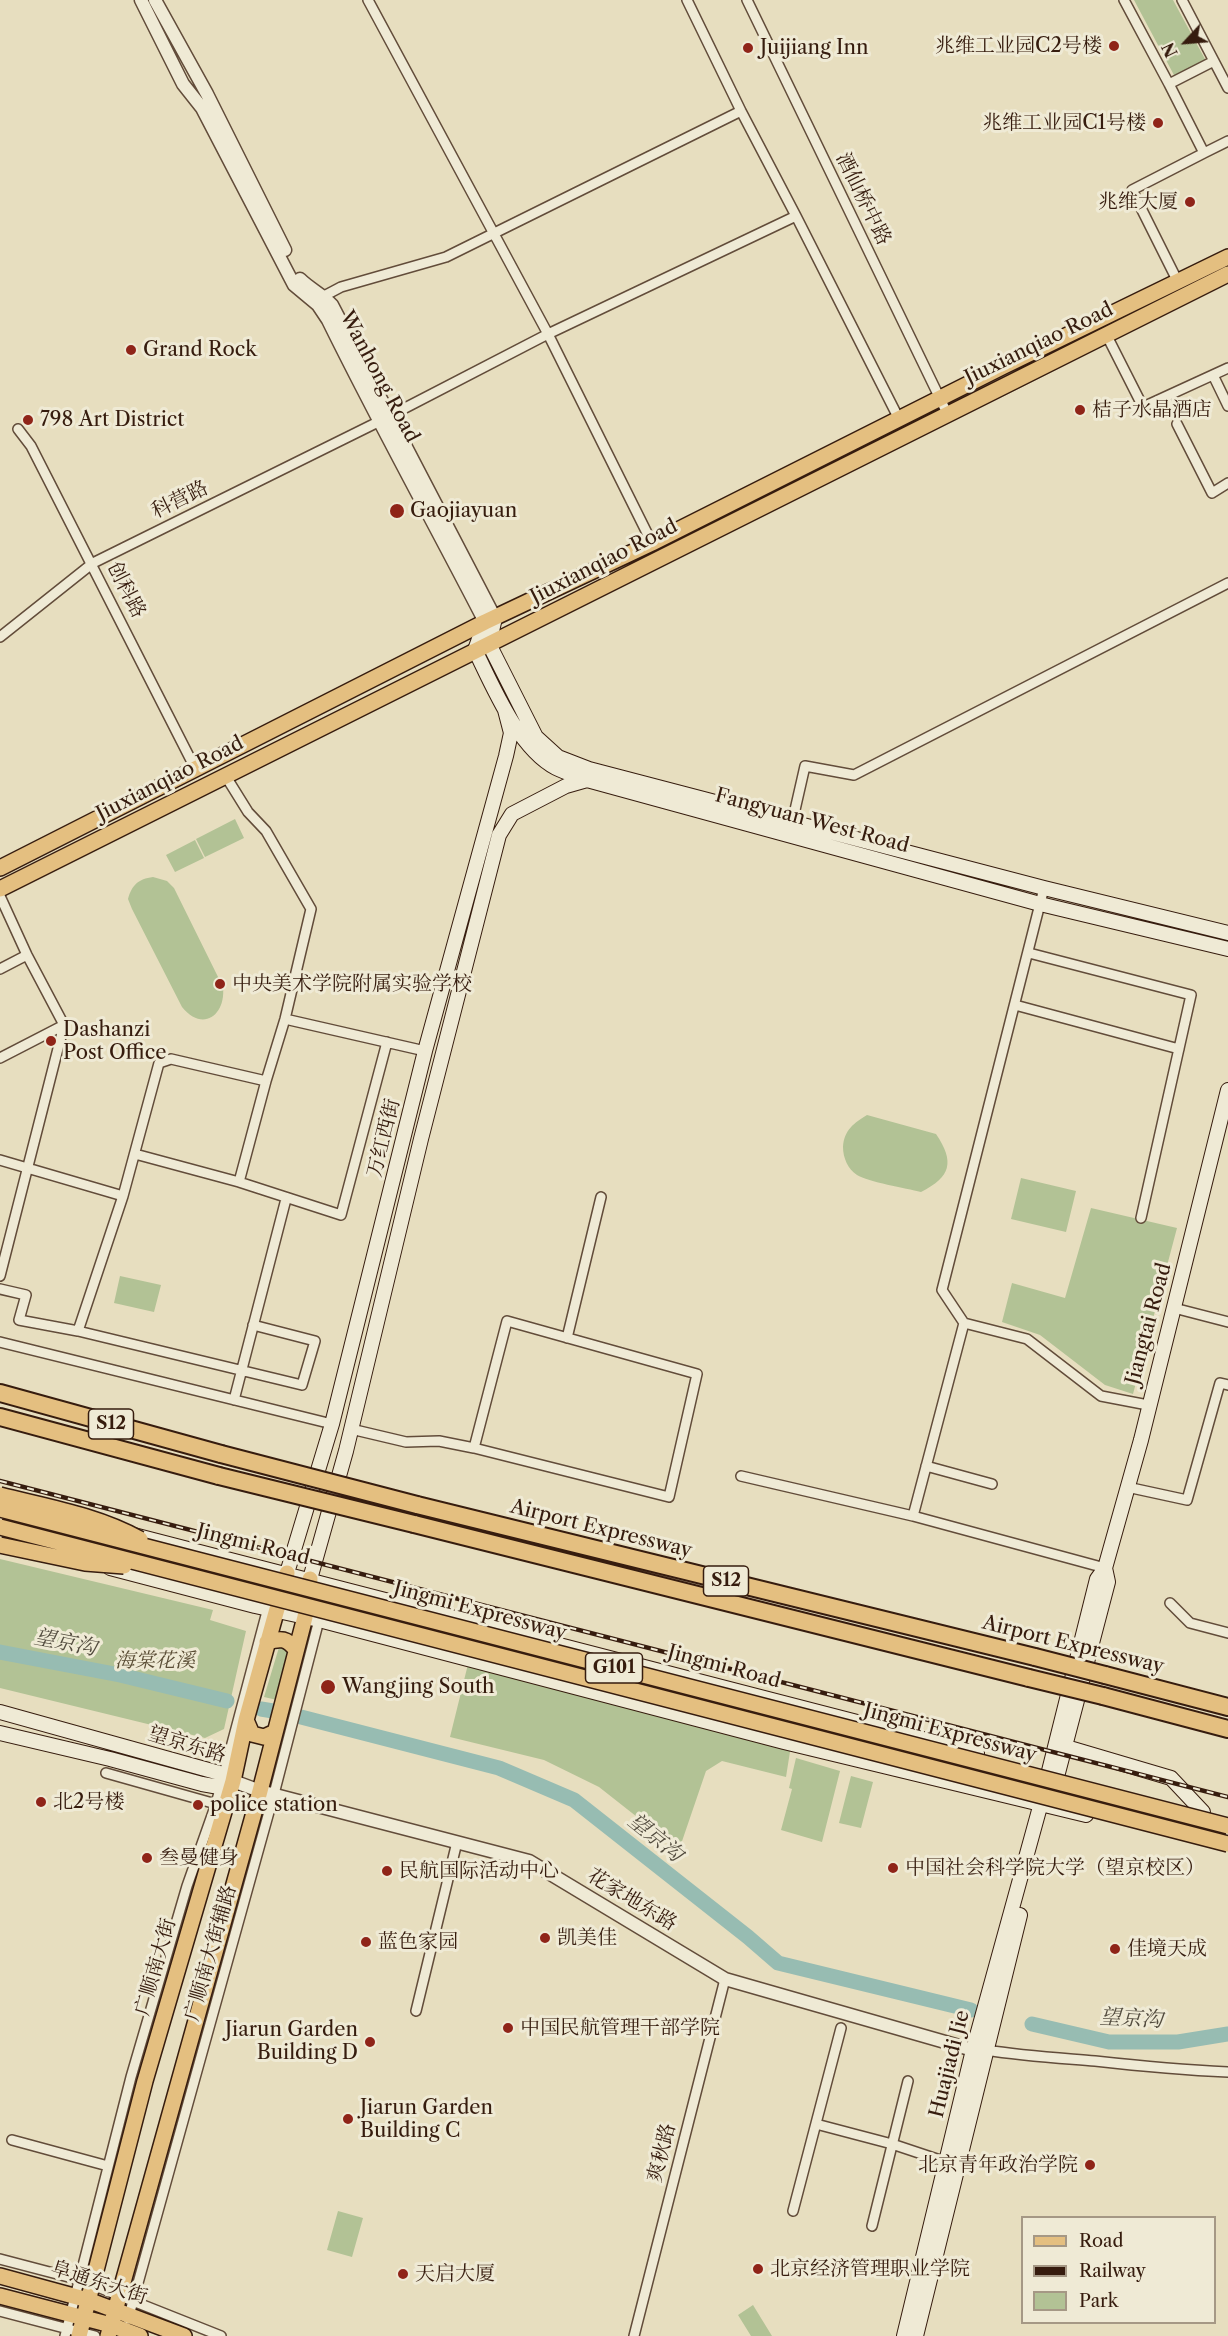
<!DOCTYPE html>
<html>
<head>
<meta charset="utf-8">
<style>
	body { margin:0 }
	#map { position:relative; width:1228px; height:2336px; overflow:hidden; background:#e7debf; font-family:"Libre Caslon Text",serif }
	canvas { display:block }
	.legend { position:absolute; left:1021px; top:2216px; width:195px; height:108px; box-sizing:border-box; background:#efead5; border:2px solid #a59885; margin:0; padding:8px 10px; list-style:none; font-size:18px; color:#361c0e }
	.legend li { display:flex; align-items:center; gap:12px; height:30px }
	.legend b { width:30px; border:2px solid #a59885 }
	.north { position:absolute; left:1156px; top:12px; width:60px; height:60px; -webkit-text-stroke:4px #efead5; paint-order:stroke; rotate:244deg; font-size:16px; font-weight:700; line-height:24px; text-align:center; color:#361c0e }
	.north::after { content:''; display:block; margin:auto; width:21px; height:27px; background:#361c0e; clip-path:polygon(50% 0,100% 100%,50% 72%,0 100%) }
</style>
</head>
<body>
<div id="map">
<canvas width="1228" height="2336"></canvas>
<ul class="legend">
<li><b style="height:8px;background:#e4bf80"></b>Road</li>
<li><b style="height:8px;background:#361c0e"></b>Railway</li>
<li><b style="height:16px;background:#b2c295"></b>Park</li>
</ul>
<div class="north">N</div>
</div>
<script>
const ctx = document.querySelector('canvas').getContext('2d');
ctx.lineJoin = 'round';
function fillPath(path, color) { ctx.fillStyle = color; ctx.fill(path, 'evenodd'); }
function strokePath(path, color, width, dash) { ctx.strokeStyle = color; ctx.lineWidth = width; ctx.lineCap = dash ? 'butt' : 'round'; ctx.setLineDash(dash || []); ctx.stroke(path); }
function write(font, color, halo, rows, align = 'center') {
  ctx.font = font + ' "Libre Caslon Text","Noto Serif SC",serif'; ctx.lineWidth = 6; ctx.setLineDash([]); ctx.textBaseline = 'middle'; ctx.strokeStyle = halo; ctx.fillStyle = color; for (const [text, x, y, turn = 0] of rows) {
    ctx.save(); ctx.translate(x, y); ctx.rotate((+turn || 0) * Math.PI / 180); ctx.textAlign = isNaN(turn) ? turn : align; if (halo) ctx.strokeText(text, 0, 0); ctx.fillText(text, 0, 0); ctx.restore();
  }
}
const green = new Path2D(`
	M 1134,0 L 1173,0 L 1206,61 L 1175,77 Z
	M 235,819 L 244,838 L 205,857 L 196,839 Z
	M 195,840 L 204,858 L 175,872 L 166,855 Z
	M 153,877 L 167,881 L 174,888 L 223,987 C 226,1016 202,1032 182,1007 L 132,909 L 128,899 C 132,885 138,879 153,877 Z
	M 867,1115 L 936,1134 C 955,1162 951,1177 921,1192 C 906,1188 868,1182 857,1175 C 848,1169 843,1158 843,1147 C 844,1130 854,1123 867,1115 Z
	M 1021,1178 L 1076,1191 L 1066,1232 L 1011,1219 Z
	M 1091,1208 L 1177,1228 L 1133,1394 L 1105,1385 L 1040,1335 L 1002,1322 L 1012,1283 L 1065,1298 Z
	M 120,1276 L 161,1285 L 154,1312 L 114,1303 Z
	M 0,1559 L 213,1610 L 210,1620 L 246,1631 L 224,1729 L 205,1738 L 0,1688 Z
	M 280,1644 L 289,1650 L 277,1700 L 264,1697 Z
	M 471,1652 L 792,1739 L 786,1777 L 722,1761 L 706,1771 L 679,1850 L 599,1787 L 544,1760 L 450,1737 Z
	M 796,1758 L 840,1771 L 822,1842 L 781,1830 L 792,1789 L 789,1788 Z
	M 851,1776 L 873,1782 L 861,1828 L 839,1823 Z
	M 338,2211 L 363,2218 L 352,2257 L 327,2250 Z
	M 753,2305 L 772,2336 L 751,2336 L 738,2315 Z`);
const river = new Path2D(`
	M 0,1652 L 120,1675 L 227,1701
	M 261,1709 L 273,1711
	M 301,1717 L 499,1768 L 574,1800 L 748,1937 L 778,1963 L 971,2010
	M 1032,2024 L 1109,2042 L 1178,2042 L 1228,2034`);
const minor = new Path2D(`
	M 368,0 L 548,334 L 652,543
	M 687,0 L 741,111 L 796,216 L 899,419
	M 747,0 L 947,413
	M 1124,0 L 1169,84 L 1204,153 L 1228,141
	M 1182,0 L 1228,88
	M 1169,84 L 1214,61
	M 1178,282 L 1132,190 L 1204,153
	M 324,296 L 341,287 L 446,257 L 741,111
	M 1106,334 L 1143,407 L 1228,368
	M 1213,375 L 1228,406
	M 1177,424 L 1212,493 L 1228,483
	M 18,429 L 31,446 L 196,770
	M 0,637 L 93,563 L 378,422 L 548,334 L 796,216
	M 225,775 L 248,812 L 266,831 L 311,909 L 285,1019 L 266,1081 L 239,1182
	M 792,823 L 805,766 L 854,775 L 1228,583
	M 1044,888 L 942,1290 L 964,1323 L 1027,1339 L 1101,1396 L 1148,1405
	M 0,896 L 27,955 L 64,1025 L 0,1276
	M 1029,953 L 1191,995 L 1141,1218
	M 0,969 L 27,955
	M 1015,1005 L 1179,1049
	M 285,1019 L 425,1051
	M 0,1058 L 64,1025
	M 135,1154 L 239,1182 L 341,1215 L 387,1042
	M 0,1160 L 123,1196
	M 0,1289 L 26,1295 L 19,1320 L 78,1331 L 302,1385 L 315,1341 L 253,1325
	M 1174,1308 L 1228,1322
	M 78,1331 L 123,1196 L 159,1063 L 171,1059 L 266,1081
	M 567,1338 L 601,1197
	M 0,1342 L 332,1424
	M 234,1400 L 286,1199
	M 351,1429 L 406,1442 L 439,1441 L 474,1448 L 669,1497 L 697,1374 L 507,1321 L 474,1448
	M 926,1466 L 992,1484
	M 741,1476 L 913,1516 L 1105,1568
	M 1127,1487 L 1187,1500 L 1220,1383 L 1228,1385
	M 913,1516 L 964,1323
	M 1170,1603 L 1190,1623 L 1228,1633
	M 106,1773 L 216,1804
	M 416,2011 L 457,1842
	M 986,2050 C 1023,2056 1059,2058 1095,2061 C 1140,2066 1183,2070 1228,2072
	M 816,2124 L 892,2144 L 946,2162
	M 12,2140 L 108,2166
	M 793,2211 L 841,2028
	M 872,2226 L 908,2081
	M 0,2259 L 80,2280 L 221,2336
	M 0,2311 L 95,2336
	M 128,2319 L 274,1794 L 319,1620 L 318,1615
	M 65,2336 L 131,2077 L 187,1886 L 216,1804 L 269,1604
	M 634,2336 L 725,1979`);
const tertiary = new Path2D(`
	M 141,0 L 183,84 L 202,108 L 294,285 L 318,305 L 328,320 C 378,422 433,521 485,622
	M 155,0 L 207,94 L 285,250
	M 300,279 C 310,289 322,294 332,305 L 495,618
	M 233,1781 L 260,1791 L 529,1861 L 725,1979 L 973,2050`);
const secondary = new Path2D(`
	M 495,618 L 489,644 L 536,737 L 558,757 L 589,769 L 1044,888 L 1228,933
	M 485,622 L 475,650 C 493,687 519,749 556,768 C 566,773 577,776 587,780 L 1040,904 L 1228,949
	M 130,1534 L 977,1753
	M 110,1568 L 255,1606 L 319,1620 L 784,1742 L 1086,1815
	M 287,1573 L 332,1424 L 425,1051 L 506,756 L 511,733 L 505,710
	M 310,1579 L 346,1451 L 421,1139 L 499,835 L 512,814 L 566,786 L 587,780
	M 0,1712 L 223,1774 L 233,1781
	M 0,1733 L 110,1759 L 202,1784 L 219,1787 L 233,1781
	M 1066,1747 L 1171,1778 L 1203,1812
	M 1053,1792 L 1108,1582 L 1105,1568
	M 904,2336 L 973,2050 L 1041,1803 L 1097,1579 L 1105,1568 L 1141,1440 L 1228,1090
	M 916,2336 L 1020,1915`);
const primary = new Path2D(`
	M 0,868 L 485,622 L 652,543 L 1004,366 L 1228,257
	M 0,889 L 1228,274
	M 267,1642 C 281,1638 287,1638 296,1650
	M 246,1720 L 252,1734 L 264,1737 L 275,1732
	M 0,2276 L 88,2300 L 184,2336
	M 0,2296 L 111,2325 L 140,2336
	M 79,2336 L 145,2081 L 233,1781 L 246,1720 L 287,1573
	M 108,2336 L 260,1791 L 305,1617 L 310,1579`);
const motorway = new Path2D(`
	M 0,1393 L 221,1454
	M 0,1417 L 219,1476
	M 417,1505 L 1035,1657
	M 414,1524 L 1029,1678
	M 1105,1675 L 1228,1707
	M 1103,1696 L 1228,1729`);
const rail = new Path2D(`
	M 0,1481 L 1228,1797`);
const trunkBridge = new Path2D(`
	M 0,1495 C 47,1507 97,1515 140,1539
	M 0,1509 L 1228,1826
	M 0,1527 L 1228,1844
	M 0,1545 L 85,1563 L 124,1566`);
const motorwayBridge = new Path2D(`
	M 221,1454 L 417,1505
	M 219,1476 L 414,1524
	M 1035,1657 L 1105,1675
	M 1029,1678 L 1103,1696`);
const markers = [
	[1114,46,6,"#8f2418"],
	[748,48,6,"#8f2418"],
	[1158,123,6,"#8f2418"],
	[1190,202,6,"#8f2418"],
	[131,350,6,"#8f2418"],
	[1080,410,6,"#8f2418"],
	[28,420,6,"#8f2418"],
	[397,511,8,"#8f2418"],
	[220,984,6,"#8f2418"],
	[51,1041,6,"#8f2418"],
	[328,1687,8,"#8f2418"],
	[41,1802,6,"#8f2418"],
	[198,1805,6,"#8f2418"],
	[147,1858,6,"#8f2418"],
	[893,1868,6,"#8f2418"],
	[387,1871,6,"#8f2418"],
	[545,1938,6,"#8f2418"],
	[366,1942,6,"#8f2418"],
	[1115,1949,6,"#8f2418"],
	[508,2028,6,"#8f2418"],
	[370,2042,6,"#8f2418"],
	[348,2119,6,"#8f2418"],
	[1090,2165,6,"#8f2418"],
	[758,2269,6,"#8f2418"],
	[403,2274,6,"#8f2418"]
];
const shields = [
	[111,1424,45],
	[726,1581,45],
	[614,1668,57]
];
const shieldNames = [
	["S12",111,1424],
	["S12",726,1581],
	["G101",614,1668]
];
const poiNames = [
	["兆维工业园C2号楼",1102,46,"right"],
	["Juijiang Inn",760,48],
	["兆维工业园C1号楼",1146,123,"right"],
	["兆维大厦",1178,202,"right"],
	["Grand Rock",143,350],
	["桔子水晶酒店",1092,410],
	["798 Art District",40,420],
	["Gaojiayuan",410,511],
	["中央美术学院附属实验学校",232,984],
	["Dashanzi",63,1030],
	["Post Office",63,1053],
	["Wangjing South",342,1687],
	["北2号楼",53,1802],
	["police station",210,1805],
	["叁曼健身",159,1858],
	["中国社会科学院大学（望京校区）",905,1868],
	["民航国际活动中心",399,1871],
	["凯美佳",557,1938],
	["蓝色家园",378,1942],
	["佳境天成",1127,1949],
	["中国民航管理干部学院",520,2028],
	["Jiarun Garden",358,2030,"right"],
	["Building D",358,2053,"right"],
	["Jiarun Garden",360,2108],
	["Building C",360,2131],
	["北京青年政治学院",1078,2165,"right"],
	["北京经济管理职业学院",770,2269],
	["天启大厦",415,2274]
];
const streetNames = [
	["酒仙桥中路",863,199,64],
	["Jiuxianqiao Road",1039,344,-26],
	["Wanhong Road",379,377,62],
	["科营路",180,500,-26],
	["Jiuxianqiao Road",604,562,-27],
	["创科路",126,590,63],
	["Jiuxianqiao Road",170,779,-27],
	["Fangyuan West Road",812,821,15],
	["万红西街",384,1138,-76],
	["Jiangtai Road",1149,1324,-75],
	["Airport Expressway",601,1529,14],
	["Jingmi Road",253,1545,14],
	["Jingmi Expressway",480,1611,15],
	["Airport Expressway",1073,1645,14],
	["Jingmi Road",724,1667,15],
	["Jingmi Expressway",950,1733,15],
	["望京东路",187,1745,17],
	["花家地东路",632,1900,31],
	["广顺南大街辅路",211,1953,-74],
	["广顺南大街",156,1967,-74],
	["Huajiadi Jie",950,2064,-76],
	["爽秋路",662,2153,-76],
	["阜通东大街",99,2283,18]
];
const parkNames = [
	["海棠花溪",155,1661]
];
const waterNames = [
	["望京沟",65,1643,11],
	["望京沟",655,1838,39],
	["望京沟",1131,2019,3]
];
fillPath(green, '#b2c295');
strokePath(river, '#97bcb2', 15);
strokePath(minor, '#624c3a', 12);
strokePath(tertiary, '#624c3a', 15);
strokePath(secondary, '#361c0e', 16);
strokePath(primary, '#361c0e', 18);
strokePath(motorway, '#361c0e', 20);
strokePath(minor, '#efead5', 9);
strokePath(tertiary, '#efead5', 12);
strokePath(secondary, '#efead5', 14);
strokePath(primary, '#e4bf80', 15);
strokePath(motorway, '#e4bf80', 16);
strokePath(rail, '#361c0e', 4.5);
strokePath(rail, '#efead5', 2, [7]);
strokePath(trunkBridge, '#361c0e', 18, []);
strokePath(motorwayBridge, '#361c0e', 20, []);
strokePath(trunkBridge, '#e4bf80', 15);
strokePath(motorwayBridge, '#e4bf80', 16);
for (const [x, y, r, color] of markers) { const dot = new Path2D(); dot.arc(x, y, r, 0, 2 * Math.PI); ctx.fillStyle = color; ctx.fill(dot); strokePath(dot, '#efead5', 2); }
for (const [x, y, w] of shields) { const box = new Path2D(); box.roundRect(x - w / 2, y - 15, w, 30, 4.5); ctx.fillStyle = '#efead5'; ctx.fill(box); strokePath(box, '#361c0e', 1.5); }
write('bold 18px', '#361c0e', null, shieldNames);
write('20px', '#361c0e', '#efead5', poiNames, 'left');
write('20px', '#361c0e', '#efead5', streetNames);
write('italic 20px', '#5b4e36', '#efead5', parkNames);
write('italic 21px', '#534c3f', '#efead5', waterNames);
</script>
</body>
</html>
